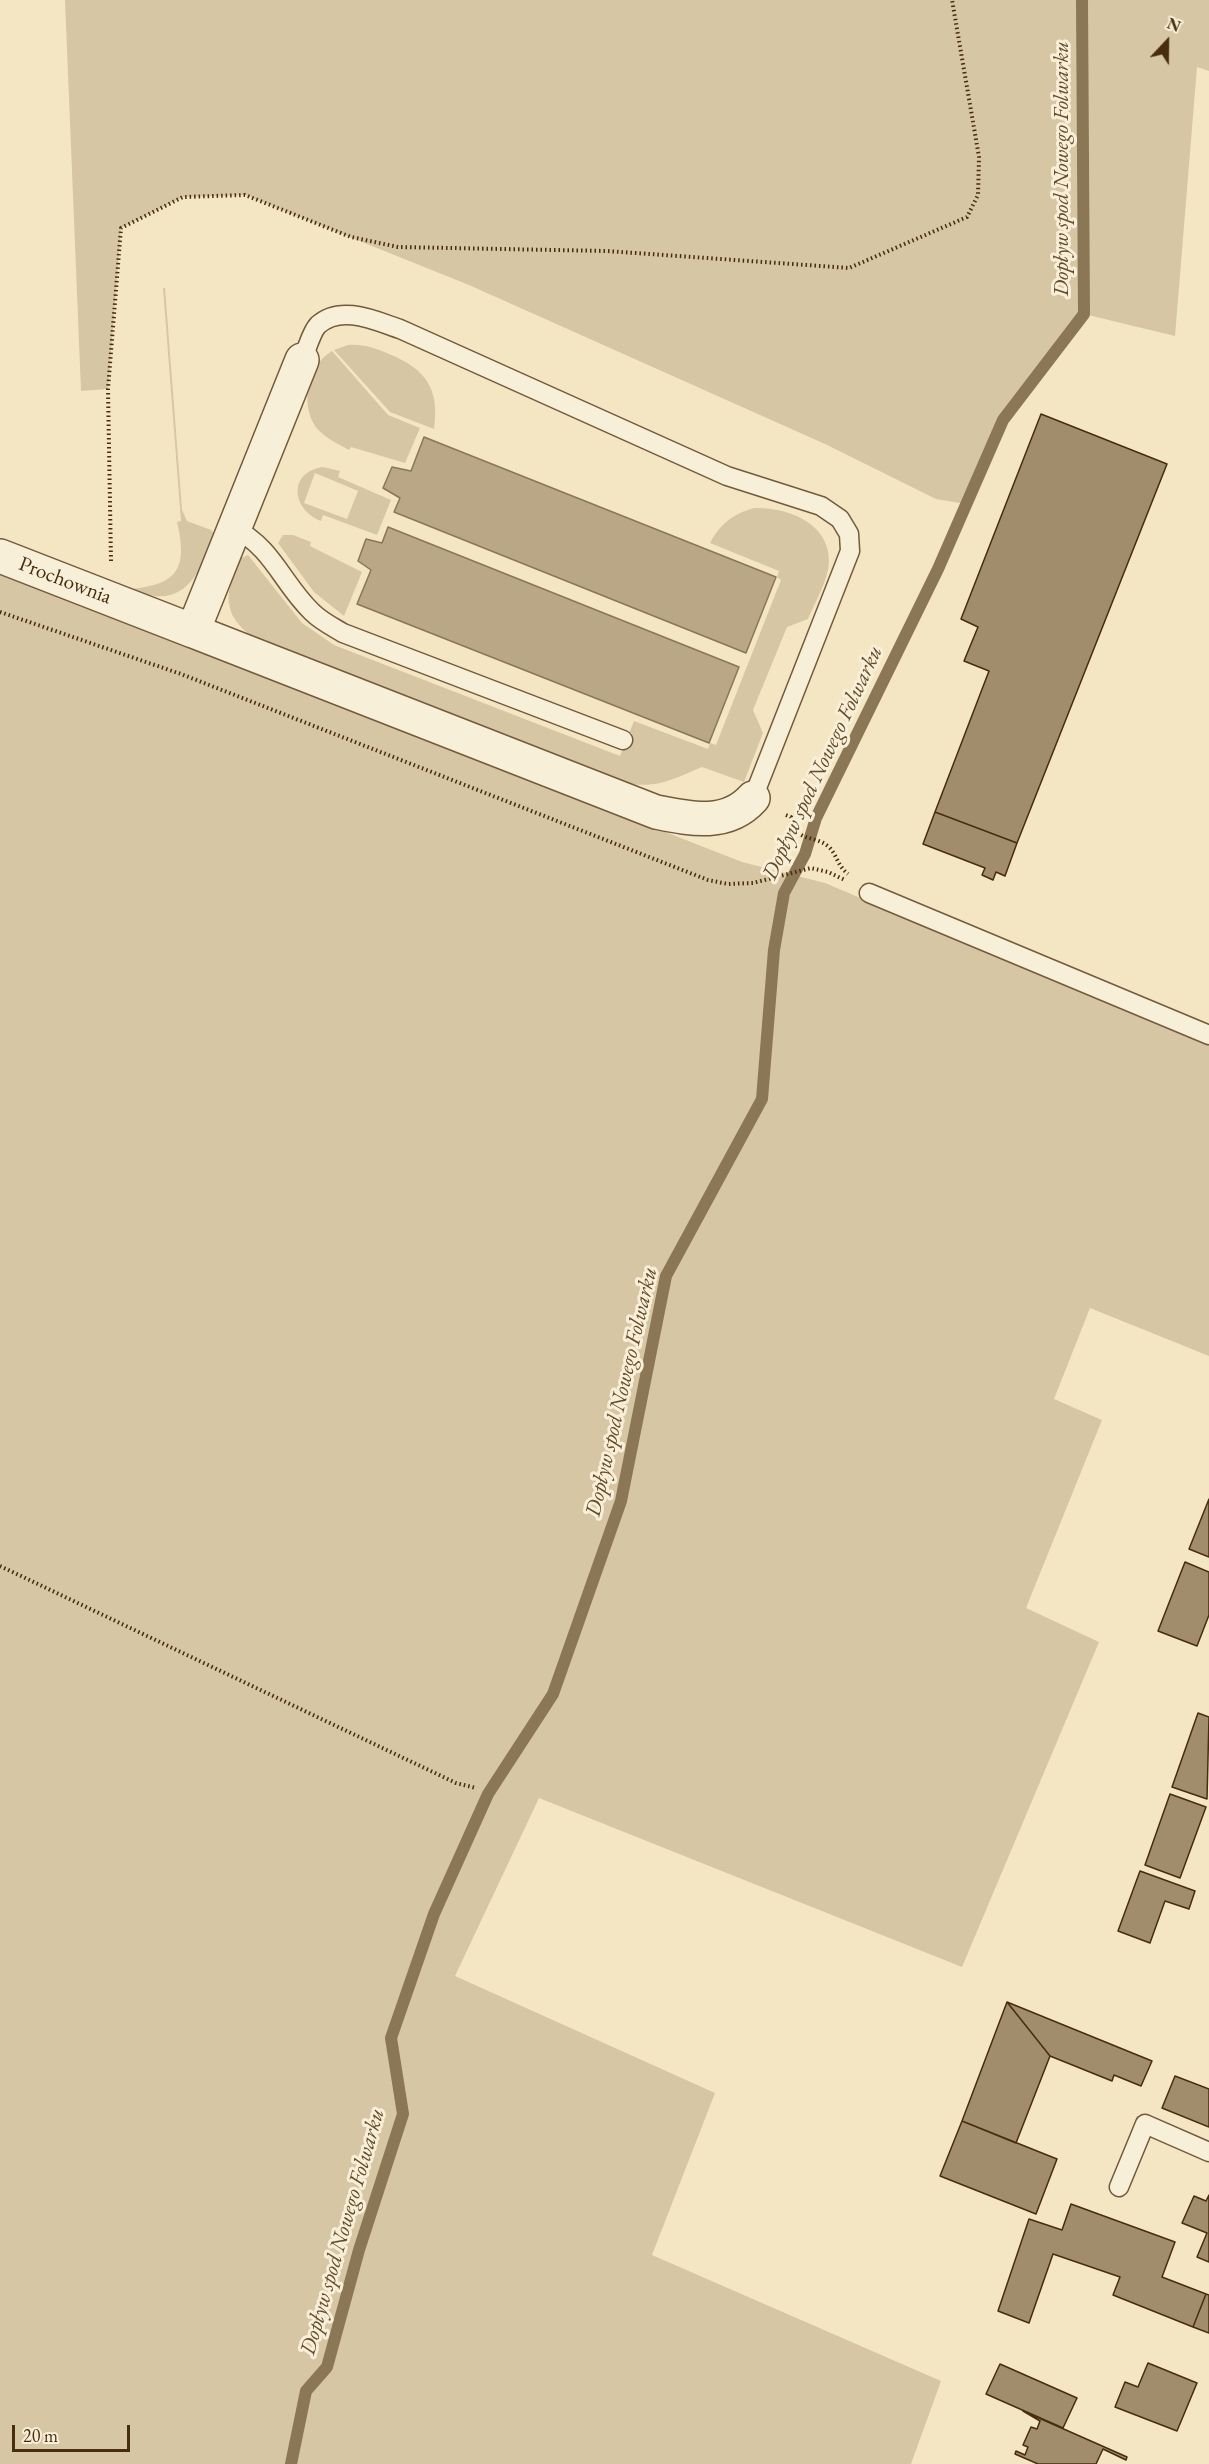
<!DOCTYPE html>
<html>
<head>
<meta charset="utf-8">
<style>
	body { margin:0 }
	#map { position:relative; width:1209px; height:2464px; overflow:hidden; background:#f4e6c3; font-family:"EB Garamond",serif }
	canvas { display:block }
	.north { position:absolute; left:1137px; top:12px; width:60px; height:60px; -webkit-text-stroke:4px #f8efd8; paint-order:stroke; rotate:22deg; font-size:16px; font-weight:700; line-height:24px; text-align:center; color:#472c0d }
	.north::after { content:''; display:block; margin:auto; width:21px; height:27px; background:#472c0d; clip-path:polygon(50% 0,100% 100%,50% 72%,0 100%) }
	.scale { position:absolute; left:12px; top:2425px; width:118px; height:27px; box-sizing:border-box; border:3px solid #472c0d; border-top:0; padding-left:8px; font-size:18px; line-height:21px; white-space:nowrap; color:#472c0d; -webkit-text-stroke:4px #f8efd8; paint-order:stroke }
</style>
</head>
<body>
<div id="map">
<canvas width="1209" height="2464"></canvas>
<div class="north">N</div>
<div class="scale">20 m</div>
</div>
<script>
const ctx = document.querySelector('canvas').getContext('2d');
ctx.lineJoin = 'round';
function fillPath(path, color) { ctx.fillStyle = color; ctx.fill(path, 'evenodd'); }
function strokePath(path, color, width, dash) { ctx.strokeStyle = color; ctx.lineWidth = width; ctx.lineCap = dash ? 'butt' : 'round'; ctx.setLineDash(dash || []); ctx.stroke(path); }
function write(font, color, halo, rows, align = 'center') {
  ctx.font = font + ' "EB Garamond",serif'; ctx.lineWidth = 6; ctx.setLineDash([]); ctx.textBaseline = 'middle'; ctx.strokeStyle = halo; ctx.fillStyle = color; for (const [text, x, y, turn = 0] of rows) {
    ctx.save(); ctx.translate(x, y); ctx.rotate((+turn || 0) * Math.PI / 180); ctx.textAlign = isNaN(turn) ? turn : align; if (halo) ctx.strokeText(text, 0, 0); ctx.fillText(text, 0, 0); ctx.restore();
  }
}
const green = new Path2D(`
	M 65,0 L 1209,0 L 1209,71 L 1197,67 L 1175,336 L 1084,314 L 1003,420 L 966,504 L 936,499 L 825,444 L 469,285 L 245,195 L 183,197 L 121,228 L 108,389 L 81,391 Z
	M 163,288 L 165,288 L 182,510 L 187,521 L 211,530 L 215,535 C 198,577 183,612 130,589 C 178,585 188,568 177,522 L 181,521 Z
	M 348,345 C 364,344 375,348 389,354 C 426,369 440,389 434,429 L 390,412 L 334,350 Z
	M 332,351 L 388,415 L 420,428 L 405,463 L 351,447 L 349,450 C 337,443 324,438 315,426 C 300,402 308,365 332,351 Z
	M 323,467 L 340,471 L 338,477 L 391,500 L 377,535 L 323,515 L 321,521 C 291,509 288,472 323,467 ZM 315,473 L 358,491 L 347,519 L 304,503 Z
	M 754,508 C 786,507 830,522 829,562 C 828,581 815,602 808,619 L 787,627 L 753,710 L 763,733 L 744,782 L 702,767 C 671,780 655,790 621,782 L 254,638 C 221,615 225,592 239,559 L 248,555 L 302,623 L 334,645 L 620,756 L 634,721 L 708,749 L 710,743 L 716,745 L 781,580 L 777,577 L 779,571 L 710,543 C 720,524 733,514 754,508 Z
	M 283,535 L 293,535 L 311,542 L 310,546 L 362,572 L 344,616 L 314,592 L 278,543 Z
	M 0,571 L 742,862 L 825,883 L 1209,1045 L 1209,1356 L 1090,1308 L 1054,1399 L 1102,1420 L 1026,1608 L 1099,1642 L 962,1967 L 539,1798 L 455,1976 L 715,2093 L 652,2255 L 941,2381 L 911,2464 L 0,2464 Z`);
const water = new Path2D(`
	M 424,437 L 776,577 L 746,653 L 394,512 L 400,498 L 383,488 L 392,467 L 411,471 Z
	M 388,527 L 739,667 L 709,743 L 357,604 L 371,570 L 358,561 L 366,539 L 382,543 Z`);
const stream = new Path2D(`
	M 291,2464 L 306,2391 L 327,2367 L 359,2250 L 403,2114 L 391,2038 L 434,1914 L 488,1794 L 553,1694 L 621,1501 L 666,1276 L 762,1099 L 774,950 L 784,893 L 805,854 L 816,818 L 938,569 L 1003,420 L 1084,314 L 1082,0`);
const building = new Path2D(`
	M 1041,414 L 1167,464 L 1017,843 L 935,812 L 989,671 L 964,661 L 978,627 L 961,619 Z
	M 935,812 L 1017,843 L 1005,876 L 996,872 L 993,880 L 982,875 L 985,868 L 923,844 Z
	M 1209,1499 L 1209,1557 L 1189,1549 Z
	M 1185,1562 L 1209,1572 L 1209,1615 L 1197,1646 L 1158,1631 Z
	M 1198,1713 L 1209,1717 L 1207,1799 L 1172,1787 Z
	M 1170,1794 L 1206,1807 L 1180,1878 L 1145,1865 Z
	M 1140,1871 L 1195,1891 L 1189,1909 L 1165,1901 L 1150,1943 L 1118,1931 Z
	M 1007,2002 L 1050,2056 L 1016,2143 L 962,2121 Z
	M 1007,2002 L 1152,2061 L 1141,2086 L 1114,2075 L 1112,2081 L 1050,2056 Z
	M 1175,2076 L 1209,2089 L 1209,2127 L 1162,2108 Z
	M 962,2121 L 1057,2159 L 1036,2214 L 940,2176 Z
	M 1209,2195 L 1209,2262 L 1197,2257 L 1207,2233 L 1182,2223 L 1194,2196 L 1206,2201 Z
	M 1071,2204 L 1175,2242 L 1162,2277 L 1206,2294 L 1193,2327 L 1113,2295 L 1120,2277 L 1053,2254 L 1029,2323 L 998,2311 L 1029,2219 L 1062,2230 Z
	M 1206,2294 L 1209,2295 L 1209,2333 L 1193,2327 Z
	M 1148,2363 L 1197,2383 L 1177,2431 L 1115,2407 L 1125,2382 L 1138,2387 Z
	M 1000,2364 L 1077,2398 L 1063,2428 L 986,2394 Z
	M 1023,2411 L 1127,2457 L 1126,2460 L 1103,2449 L 1096,2464 L 1038,2464 L 1015,2454 L 1016,2451 L 1025,2455 L 1028,2447 L 1023,2445 L 1031,2427 L 1037,2429 L 1040,2421 Z`);
const path = new Path2D(`
	M 111,561 L 108,389 L 121,228 L 183,197 L 245,195 L 351,237 L 398,247 L 607,251 L 849,268 L 967,217 L 978,195 L 979,157 L 952,0
	M 0,612 L 181,674 L 708,880 L 728,884 L 753,883 L 811,868 L 828,872 L 845,880
	M 786,815 L 791,817 C 794,843 814,834 829,847 C 837,855 837,865 848,874
	M 0,1566 L 456,1783 L 476,1788`);
const service = new Path2D(`
	M 302,360 C 307,350 311,332 318,325 C 341,304 376,321 400,329 L 727,476 L 821,506 L 840,519 L 849,534 L 850,551 L 753,798
	M 234,528 C 273,548 282,583 312,612 C 321,621 333,627 343,633 L 623,740
	M 869,893 L 1209,1035
	M 1119,2187 L 1145,2124 L 1209,2152`);
const minor = new Path2D(`
	M 302,360 L 193,631 L 656,812 C 691,819 727,827 753,798
	M 0,556 L 193,631`);
const streetNames = [
	["Prochownia",65,581,21]
];
const waterNames = [
	["Dopływ spod Nowego Folwarku",1062,169,-90],
	["Dopływ spod Nowego Folwarku",823,763,-65],
	["Dopływ spod Nowego Folwarku",622,1392,-77],
	["Dopływ spod Nowego Folwarku",343,2232,-74]
];
fillPath(green, '#d7c6a4');
fillPath(water, '#b9a785');
strokePath(water, '#8b7655', 1.5);
strokePath(stream, '#8b7655', 12);
fillPath(building, '#a18d6c');
strokePath(building, '#472c0d', 1.5);
strokePath(service, '#725a3a', 21);
strokePath(minor, '#725a3a', 36);
strokePath(path, '#472c0d', 4, [1.5, 3]);
strokePath(service, '#f8efd8', 18);
strokePath(minor, '#f8efd8', 33);
write('21px', '#472c0d', '#f8efd8', streetNames);
write('italic 22px', '#644b2b', '#f8efd8', waterNames);
</script>
</body>
</html>
